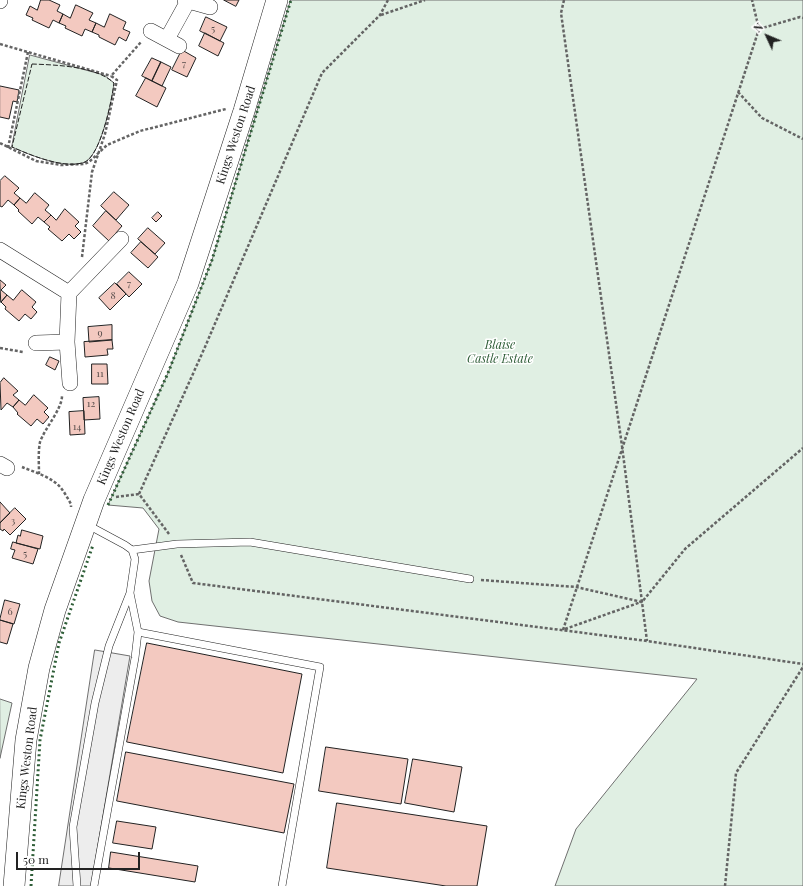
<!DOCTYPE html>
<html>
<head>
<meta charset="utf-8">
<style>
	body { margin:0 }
	#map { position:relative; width:803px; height:886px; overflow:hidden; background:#fff; font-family:"Playfair Display",serif }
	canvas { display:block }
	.north { position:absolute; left:747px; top:16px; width:40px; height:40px; -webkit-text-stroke:3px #fff; paint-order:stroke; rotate:314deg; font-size:11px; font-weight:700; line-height:16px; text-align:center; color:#222 }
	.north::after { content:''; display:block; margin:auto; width:14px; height:18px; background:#222; clip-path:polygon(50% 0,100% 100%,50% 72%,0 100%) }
	.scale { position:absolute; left:16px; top:852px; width:124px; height:18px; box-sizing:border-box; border:2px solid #222; border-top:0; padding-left:5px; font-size:12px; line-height:14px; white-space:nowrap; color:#222; -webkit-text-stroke:3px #fff; paint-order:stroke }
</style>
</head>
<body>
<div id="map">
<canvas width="803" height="886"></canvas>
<div class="north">N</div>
<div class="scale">50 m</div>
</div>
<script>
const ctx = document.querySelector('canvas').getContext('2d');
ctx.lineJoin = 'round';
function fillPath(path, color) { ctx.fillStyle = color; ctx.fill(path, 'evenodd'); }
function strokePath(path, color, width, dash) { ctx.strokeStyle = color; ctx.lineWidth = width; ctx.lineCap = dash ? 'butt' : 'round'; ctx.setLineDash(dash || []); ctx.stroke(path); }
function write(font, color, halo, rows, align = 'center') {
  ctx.font = font + ' "Playfair Display",serif'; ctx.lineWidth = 3; ctx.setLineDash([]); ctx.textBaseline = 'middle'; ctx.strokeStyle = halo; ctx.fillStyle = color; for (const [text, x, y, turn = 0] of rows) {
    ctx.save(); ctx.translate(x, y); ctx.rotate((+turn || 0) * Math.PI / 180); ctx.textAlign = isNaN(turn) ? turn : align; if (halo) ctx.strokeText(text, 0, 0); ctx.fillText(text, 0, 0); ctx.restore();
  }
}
const green = new Path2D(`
	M 291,0 L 803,0 L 803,886 L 555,886 L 576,829 L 697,679 L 178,622 L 160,616 L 152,601 L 149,581 L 159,529 L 143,508 L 108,505 L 168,373 L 212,260 Z
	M 30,55 L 104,75 L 114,83 C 112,100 101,154 85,162 C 66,170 30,155 12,147 Z
	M 0,699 L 12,703 L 0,758 Z`);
const parking = new Path2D(`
	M 95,650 L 130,656 L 91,886 L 59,886 Z`);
const building = new Path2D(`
	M 41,0 L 49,0 L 60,5 L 57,11 L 63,14 L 59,23 L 53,20 L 49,28 L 32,20 L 33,18 L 26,15 L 30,6 L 37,10 Z
	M 224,0 L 239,0 L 236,6 Z
	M 76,5 L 93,13 L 89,20 L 96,23 L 92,32 L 85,29 L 82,36 L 65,28 L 66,26 L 59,23 L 63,14 L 70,18 Z
	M 110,14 L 126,22 L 123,29 L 130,32 L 126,41 L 119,37 L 115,45 L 99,37 L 99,35 L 92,32 L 96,23 L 104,27 Z
	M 206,17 L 227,27 L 220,41 L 200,31 Z
	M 205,33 L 224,43 L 218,56 L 199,46 Z
	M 182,50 L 196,58 L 187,77 L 172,70 Z
	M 152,58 L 161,62 L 152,81 L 142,76 Z
	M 161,62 L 171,67 L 162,86 L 152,81 Z
	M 146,78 L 166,88 L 157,107 L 136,96 Z
	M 0,86 L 19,90 L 17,102 L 13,101 L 9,119 L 0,117 Z
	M 5,176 L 19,188 L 14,193 L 20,198 L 14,205 L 8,200 L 2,207 L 0,206 L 0,181 Z
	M 114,192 L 129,205 L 116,220 L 101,206 Z
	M 35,193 L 49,205 L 45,210 L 51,215 L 44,222 L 38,217 L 32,224 L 18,211 L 19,210 L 14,205 L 20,198 L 26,203 Z
	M 65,209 L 79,222 L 75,226 L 81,232 L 74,239 L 69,234 L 62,241 L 48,229 L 50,227 L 44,222 L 51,215 L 56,220 Z
	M 106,211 L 122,226 L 109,241 L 93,226 Z
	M 158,212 L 162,216 L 156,222 L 152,218 Z
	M 148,228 L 165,243 L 155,254 L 138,239 Z
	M 141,242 L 158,257 L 148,268 L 131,253 Z
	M 129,272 L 142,284 L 129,297 L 117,284 Z
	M 0,280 L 6,285 L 1,290 L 7,295 L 1,302 Z
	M 115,283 L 126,294 L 110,310 L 99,298 Z
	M 22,290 L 36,302 L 32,307 L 37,312 L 31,319 L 25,314 L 19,321 L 5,309 L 6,307 L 1,302 L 7,295 L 13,300 Z
	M 112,325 L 112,340 L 89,342 L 88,327 Z
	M 112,340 L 113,349 L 107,349 L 108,355 L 85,357 L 84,342 Z
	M 50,357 L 59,361 L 55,370 L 46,365 Z
	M 92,364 L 107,364 L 108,384 L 92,384 Z
	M 4,378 L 18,391 L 13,395 L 19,400 L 13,407 L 7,403 L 1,410 L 0,383 Z
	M 34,395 L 48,408 L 44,412 L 49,417 L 43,424 L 37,419 L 31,426 L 17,414 L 18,413 L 13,407 L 19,400 L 25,405 Z
	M 99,397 L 100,419 L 84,420 L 83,398 Z
	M 84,411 L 85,434 L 70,435 L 69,412 Z
	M 0,502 L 10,513 L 0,523 Z
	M 15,508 L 26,519 L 10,535 L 4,529 L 3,531 L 0,529 L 0,523 Z
	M 22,530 L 43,536 L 40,549 L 16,543 L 18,535 L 20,536 Z
	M 13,542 L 38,549 L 33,564 L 12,558 L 15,550 L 11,549 Z
	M 5,600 L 20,604 L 14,624 L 0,620 Z
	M 0,620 L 13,624 L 7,644 L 0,642 Z
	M 147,643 L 302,674 L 283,773 L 127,742 Z
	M 326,747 L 408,759 L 401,804 L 319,791 Z
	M 126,752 L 294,784 L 284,833 L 117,801 Z
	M 413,759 L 462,767 L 454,812 L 405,803 Z
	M 337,803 L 487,826 L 477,886 L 446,886 L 327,868 Z
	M 117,821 L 156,827 L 152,849 L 113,843 Z
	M 111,852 L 198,866 L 195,882 L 109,868 Z`);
const path = new Path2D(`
	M 564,0 L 561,13 L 622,446 L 647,641
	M 381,15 L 425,0
	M 759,29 L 800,17 L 803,18
	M 0,44 L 111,76
	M 738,92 L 762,118 L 803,139
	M 0,143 L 36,161 L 61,165 L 84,164 L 89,162 L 107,145 L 140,131 L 226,109
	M 8,148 L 28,52
	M 82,257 L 92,172 L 105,134 L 117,80 L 111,76 L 141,42
	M 0,348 L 23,352
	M 22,467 C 34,472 52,477 61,488 C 65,493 68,499 71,504 L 71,507
	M 39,474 C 39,464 38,452 40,442 C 45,428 62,409 62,396
	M 116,497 L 139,494
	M 169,534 L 139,494 L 205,347 L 322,73 L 380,15 L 388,0
	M 181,555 L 193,583 L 647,641 L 803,664
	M 481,580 L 576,587 L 642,602 L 685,549 L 803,448
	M 565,629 L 641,602
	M 563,630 L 759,29 L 752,0
	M 725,886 L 736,773 L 803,667`);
const lane = new Path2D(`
	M 132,550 L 177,544 L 250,542 L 470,579
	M 138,632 L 320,667 L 282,886
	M 77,886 L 73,827 L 95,703 L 109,646 L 130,593 L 135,559 L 132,550 L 125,545 L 86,524
	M 94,886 L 135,658 L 138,632 L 130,593`);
const street = new Path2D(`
	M 185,0 L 210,7
	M 0,1 L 0,0
	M 151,31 L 179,46
	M 167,39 L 188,1
	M 0,250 L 69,293
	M 36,343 L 67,342
	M 70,383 L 67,342 L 69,293 L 121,239
	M 0,464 L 7,468`);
const secondary = new Path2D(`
	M 14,886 L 26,740 L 39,668 L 55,610 L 94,500 L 188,283 L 244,111 L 277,0`);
const hedge = new Path2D(`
	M 108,505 L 168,373 L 212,260 L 291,0
	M 31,886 L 40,740 L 59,643 L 93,545`);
const fence = new Path2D(`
	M 32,64 C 56,65 96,66 114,83 C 112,100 101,154 85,162 C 66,170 30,155 12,147 Z`);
const numberNames = [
	["5",213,29],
	["7",184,64],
	["7",129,284],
	["8",113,296],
	["9",100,333],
	["11",100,374],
	["12",91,404],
	["14",77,427],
	["3",13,521],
	["5",25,554],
	["6",10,612]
];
const streetNames = [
	["Kings Weston Road",236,135,-72],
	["Kings Weston Road",121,437,-67],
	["Kings Weston Road",27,758,-83]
];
const parkNames = [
	["Blaise",500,345],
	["Castle Estate",500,359]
];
fillPath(green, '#e0efe3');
strokePath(green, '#6f6f6f', 1);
fillPath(parking, '#ededed');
strokePath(parking, '#6f6f6f', 1);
fillPath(building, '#f3c9c0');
strokePath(building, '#222', 1);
strokePath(lane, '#222', 8);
strokePath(street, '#222', 16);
strokePath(secondary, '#222', 22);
strokePath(path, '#646464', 2.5, [3, 2]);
strokePath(lane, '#fff', 7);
strokePath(street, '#fff', 15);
strokePath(secondary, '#fff', 21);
strokePath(hedge, '#2f5e38', 3, [2, 3]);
strokePath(fence, '#222', 1, [5, 2]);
write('10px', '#564c4a', null, numberNames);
write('12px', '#222', '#fff', streetNames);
write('italic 12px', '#2f5e38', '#fff', parkNames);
</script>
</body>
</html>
